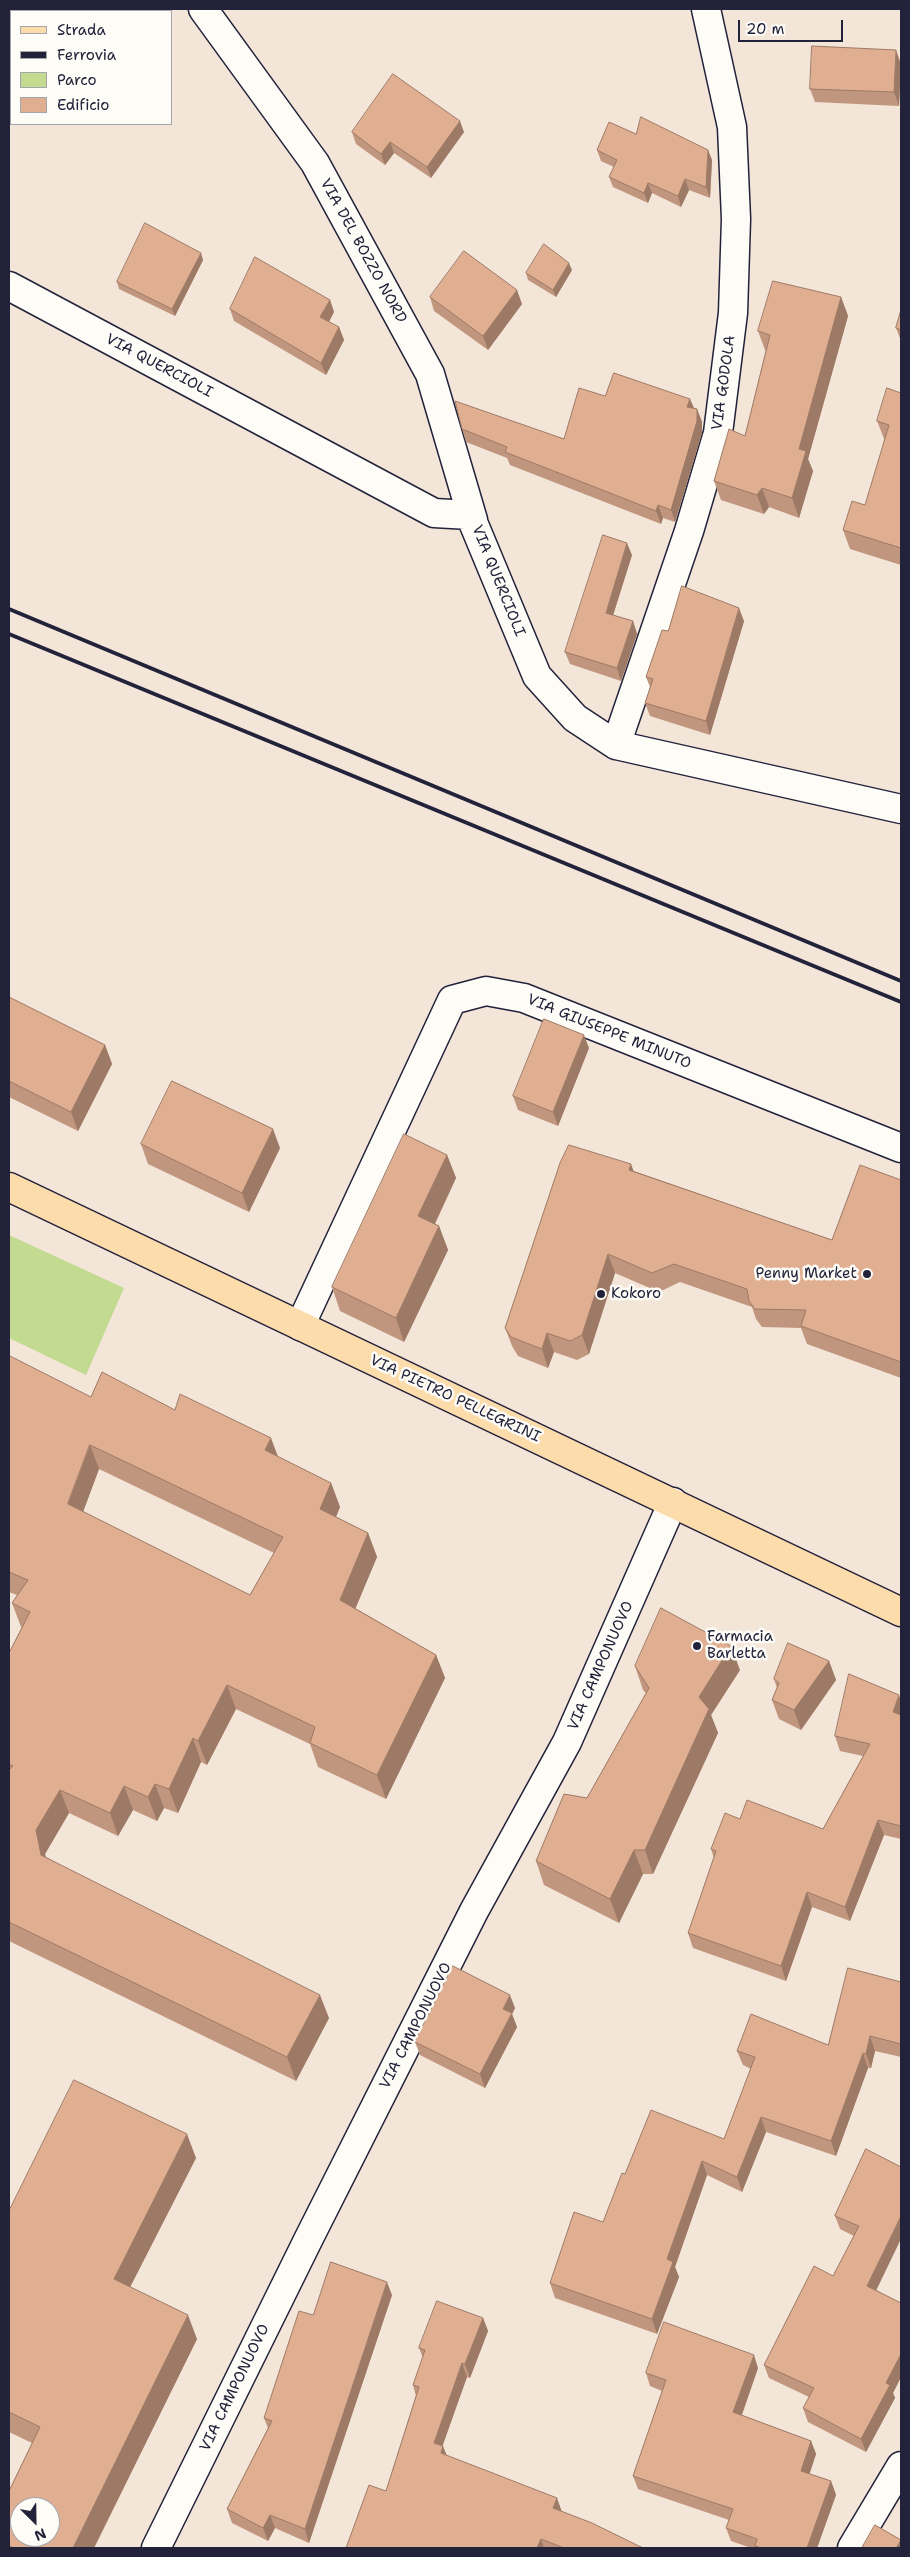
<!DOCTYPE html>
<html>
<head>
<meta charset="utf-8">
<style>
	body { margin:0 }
	#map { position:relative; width:910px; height:2557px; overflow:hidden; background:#f4e5d9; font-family:"Shantell Sans",sans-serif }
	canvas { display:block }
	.frame { position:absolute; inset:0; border:10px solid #22223b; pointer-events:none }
	.legend { position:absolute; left:10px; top:10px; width:162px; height:115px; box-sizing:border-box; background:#fdfcf7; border:1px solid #a5a5ac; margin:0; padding:6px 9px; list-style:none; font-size:15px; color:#22223b }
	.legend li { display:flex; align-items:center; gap:10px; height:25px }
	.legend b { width:25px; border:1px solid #a5a5ac }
	.north { position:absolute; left:10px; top:2497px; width:50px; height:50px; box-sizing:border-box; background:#fdfcf7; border:1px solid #a5a5ac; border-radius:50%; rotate:157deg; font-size:14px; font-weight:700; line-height:20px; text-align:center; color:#22223b }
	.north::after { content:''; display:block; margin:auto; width:18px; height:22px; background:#22223b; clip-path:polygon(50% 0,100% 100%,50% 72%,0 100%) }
	.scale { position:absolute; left:738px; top:20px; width:105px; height:22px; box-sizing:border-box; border:2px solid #22223b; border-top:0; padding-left:6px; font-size:15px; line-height:18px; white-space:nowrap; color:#22223b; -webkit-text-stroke:4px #fdfcf7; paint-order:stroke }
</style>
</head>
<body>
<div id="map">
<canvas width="910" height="2557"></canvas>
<div class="frame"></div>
<ul class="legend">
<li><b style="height:6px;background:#fddcac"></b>Strada</li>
<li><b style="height:6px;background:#22223b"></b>Ferrovia</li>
<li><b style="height:14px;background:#c2db91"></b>Parco</li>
<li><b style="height:14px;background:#e0af92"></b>Edificio</li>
</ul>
<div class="north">N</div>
<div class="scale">20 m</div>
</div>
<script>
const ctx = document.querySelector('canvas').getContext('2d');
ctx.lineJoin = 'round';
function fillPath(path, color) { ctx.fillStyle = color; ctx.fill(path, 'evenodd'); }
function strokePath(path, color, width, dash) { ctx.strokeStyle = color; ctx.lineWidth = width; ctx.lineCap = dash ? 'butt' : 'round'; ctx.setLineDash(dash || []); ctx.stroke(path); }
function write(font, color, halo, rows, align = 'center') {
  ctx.font = font + ' "Shantell Sans",sans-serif'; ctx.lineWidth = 5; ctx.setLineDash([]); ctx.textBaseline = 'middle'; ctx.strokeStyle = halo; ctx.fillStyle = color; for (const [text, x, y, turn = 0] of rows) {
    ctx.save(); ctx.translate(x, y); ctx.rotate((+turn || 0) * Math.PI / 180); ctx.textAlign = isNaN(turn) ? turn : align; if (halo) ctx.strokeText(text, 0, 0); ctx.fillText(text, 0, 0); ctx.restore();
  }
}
const green = new Path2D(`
	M 9,1235 L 124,1288 L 86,1375 L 9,1338 Z`);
const minor = new Path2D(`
	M 203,9 L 315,163 L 430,374 L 473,520
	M 9,286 L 434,513 L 470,515 L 537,676 L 575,718 L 616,745 L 901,809
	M 616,745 L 689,531 L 718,433 L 733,313 L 736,219 L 732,127 L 706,9
	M 300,1326 L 452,1000 L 486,991 L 524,998 L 901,1148
	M 156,2548 L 309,2238 L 474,1911 L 567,1742 L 673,1502
	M 852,2548 L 901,2466`);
const major = new Path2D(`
	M 9,1187 L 901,1612`);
const rail = new Path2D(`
	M 9,609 L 901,981
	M 9,634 L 901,1002`);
const wall = new Path2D(`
	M 901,64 L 899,106 L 815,102 L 810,89 Z
	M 352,132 L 464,132 L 431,178 L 394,153 L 385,165 L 356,144 Z
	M 636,134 L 708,150 L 712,160 L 710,198 L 689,190 L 681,207 L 652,193 L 648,203 L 613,187 L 609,177 L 614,167 L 601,161 L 597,150 Z
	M 203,260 L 175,316 L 119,289 L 117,282 Z
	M 572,270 L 556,297 L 528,280 L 526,273 Z
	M 430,297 L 522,304 L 488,350 L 434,311 Z
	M 841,297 L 848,316 L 808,459 L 813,471 L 799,518 L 769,507 L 764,514 L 721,500 L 714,481 L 745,436 L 766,350 L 765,350 L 758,331 Z
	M 330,300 L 334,312 L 329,322 L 339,327 L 344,340 L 326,375 L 234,321 L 230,309 Z
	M 901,310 L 901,341 L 896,328 Z
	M 901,393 L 901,565 L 850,549 L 843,530 L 865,505 L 885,441 L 877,421 Z
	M 605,396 L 690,399 L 694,408 L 697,409 L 702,422 L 702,433 L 675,522 L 663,518 L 661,524 L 510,465 L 507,458 L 466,442 L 462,429 L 564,439 Z
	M 632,555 L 613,615 L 633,621 L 637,634 L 621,681 L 570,664 L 565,652 Z
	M 744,621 L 710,735 L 650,716 L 645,703 L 650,687 L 646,677 L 668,631 Z
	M 9,997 L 105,1045 L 112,1064 L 78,1131 L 9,1097 Z
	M 589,1048 L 558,1126 L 518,1110 L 513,1096 Z
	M 141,1144 L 280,1148 L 249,1212 L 148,1164 Z
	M 447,1155 L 456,1178 L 435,1224 L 439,1226 L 448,1250 L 404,1342 L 340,1311 L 332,1287 Z
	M 634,1171 L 832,1240 L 901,1180 L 901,1378 L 807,1344 L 801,1328 L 762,1327 L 756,1319 L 752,1307 L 680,1282 L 659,1292 L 615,1273 L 589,1354 L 577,1360 L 554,1352 L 548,1368 L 518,1356 L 512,1346 L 505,1328 Z
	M 9,1360 L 91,1397 L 175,1410 L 277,1456 L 331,1483 L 340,1507 L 336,1517 L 368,1533 L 377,1557 L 355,1608 L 436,1655 L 445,1678 L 386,1799 L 318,1767 L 310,1744 L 236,1709 L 207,1765 L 201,1762 L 178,1813 L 164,1808 L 157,1821 L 133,1810 L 118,1836 L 69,1813 L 45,1854 L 46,1857 L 329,2018 L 296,2081 L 9,1941 L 9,1653 L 22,1627 L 21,1627 L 12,1603 L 17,1595 L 9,1592 ZM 99,1469 L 274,1553 L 250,1595 L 83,1512 Z
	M 829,1661 L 836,1680 L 801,1730 L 779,1719 L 772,1700 L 777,1688 L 774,1679 Z
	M 635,1666 L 740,1670 L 711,1715 L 718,1733 L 653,1874 L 643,1874 L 619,1923 L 544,1885 L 536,1861 L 587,1798 L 646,1693 L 643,1690 Z
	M 901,1701 L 901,1839 L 884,1835 L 850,1921 L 812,1907 L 786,1981 L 693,1948 L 688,1933 L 714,1858 L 711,1849 L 740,1819 L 823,1829 L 863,1756 L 840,1751 L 835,1736 Z
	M 901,1982 L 901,2057 L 875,2051 L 871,2068 L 868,2068 L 836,2156 L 766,2132 L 742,2192 L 707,2175 L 675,2267 L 679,2277 L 657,2334 L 555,2298 L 550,2283 L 603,2222 L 625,2174 L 724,2139 L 751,2069 L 743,2065 L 737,2051 L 828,2045 Z
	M 515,2008 L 512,2014 L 517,2027 L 485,2088 L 420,2055 L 415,2042 Z
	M 866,2149 L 876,2290 L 901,2303 L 901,2377 L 893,2393 L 895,2398 L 866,2452 L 808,2422 L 803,2408 L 809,2397 L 769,2378 L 764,2365 L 833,2276 L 854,2236 L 840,2229 L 835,2216 Z
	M 196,2158 L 130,2287 L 197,2339 L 94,2548 L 9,2548 L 9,2491 L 32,2443 L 9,2432 L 9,2211 Z
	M 392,2295 L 309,2543 L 275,2528 L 268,2541 L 232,2523 L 227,2509 L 268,2428 L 264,2418 L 313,2315 Z
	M 483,2318 L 488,2331 L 470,2378 L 467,2377 L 442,2445 L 447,2456 L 562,2512 L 643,2548 L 346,2548 L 386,2491 L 416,2396 L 413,2385 L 423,2358 L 419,2348 Z
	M 758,2368 L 742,2415 L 811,2441 L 816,2454 L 809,2474 L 831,2481 L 836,2495 L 817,2548 L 751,2548 L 731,2541 L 726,2528 L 729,2520 L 638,2489 L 633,2476 L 662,2391 L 650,2386 L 646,2373 Z`);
const shadedWall = new Path2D(`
	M 896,50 L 901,64 L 899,106 L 894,92 Z
	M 460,121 L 464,132 L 431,178 L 427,167 Z
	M 390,142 L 394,153 L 385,165 L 381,154 Z
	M 708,150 L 712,160 L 710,198 L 706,187 Z
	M 685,179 L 689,190 L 681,207 L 678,196 Z
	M 648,183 L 652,193 L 648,203 L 644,193 Z
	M 201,253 L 203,260 L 175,316 L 172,309 Z
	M 569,263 L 572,270 L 556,297 L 553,290 Z
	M 517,290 L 522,304 L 488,350 L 483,336 Z
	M 841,297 L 848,316 L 808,459 L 813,471 L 799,518 L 792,498 L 799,449 Z
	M 330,300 L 334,312 L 325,329 L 320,317 Z
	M 339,327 L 344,340 L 326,375 L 321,363 Z
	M 690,399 L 695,411 L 687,407 Z
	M 697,409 L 702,422 L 702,433 L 675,522 L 671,510 Z
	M 762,488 L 769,507 L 764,514 L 757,495 Z
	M 658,505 L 663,518 L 661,524 L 656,511 Z
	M 627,543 L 632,555 L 610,625 L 606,613 Z
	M 739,608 L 744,621 L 710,735 L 706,721 Z
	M 633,621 L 637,634 L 621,681 L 617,668 Z
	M 584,1035 L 589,1048 L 558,1126 L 553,1112 Z
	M 105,1045 L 112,1064 L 78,1131 L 71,1112 Z
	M 273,1129 L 280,1148 L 249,1212 L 242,1193 Z
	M 447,1155 L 456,1178 L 427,1240 L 418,1216 Z
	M 631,1164 L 638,1183 L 629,1170 Z
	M 439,1226 L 448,1250 L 404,1342 L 396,1318 Z
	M 608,1254 L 615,1273 L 589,1354 L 582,1335 Z
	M 547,1333 L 554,1352 L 548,1368 L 542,1349 Z
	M 271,1438 L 280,1462 L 265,1450 Z
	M 90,1445 L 99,1469 L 77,1528 L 68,1504 Z
	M 331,1483 L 340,1507 L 329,1533 L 320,1509 Z
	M 368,1533 L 377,1557 L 349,1624 L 340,1600 Z
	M 731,1646 L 740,1670 L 711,1715 L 718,1733 L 653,1874 L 645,1850 L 699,1697 Z
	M 436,1655 L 445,1678 L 386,1799 L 377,1775 Z
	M 829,1661 L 836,1680 L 801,1730 L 794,1710 Z
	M 227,1685 L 236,1709 L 207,1765 L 198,1741 Z
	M 899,1695 L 901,1701 L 901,1719 L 893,1712 Z
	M 193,1738 L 201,1762 L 178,1813 L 169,1789 Z
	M 155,1784 L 164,1808 L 157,1821 L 148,1797 Z
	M 124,1786 L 133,1810 L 118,1836 L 110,1813 Z
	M 60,1790 L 69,1813 L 45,1854 L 50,1879 L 41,1855 L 36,1830 Z
	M 878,1820 L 884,1835 L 850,1921 L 845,1907 Z
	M 634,1850 L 643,1874 L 619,1923 L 610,1899 Z
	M 807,1892 L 812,1907 L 786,1981 L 781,1966 Z
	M 320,1995 L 329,2018 L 296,2081 L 287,2057 Z
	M 510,1995 L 515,2008 L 512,2014 L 517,2027 L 485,2088 L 480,2074 L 503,2009 Z
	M 870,2036 L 875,2051 L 871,2068 L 866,2054 Z
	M 863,2053 L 868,2068 L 836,2156 L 831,2141 Z
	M 761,2117 L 766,2132 L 742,2192 L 737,2177 Z
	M 187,2134 L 196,2158 L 122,2303 L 114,2279 Z
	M 702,2161 L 707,2175 L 675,2267 L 679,2277 L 657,2334 L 652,2319 L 667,2259 Z
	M 901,2216 L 901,2239 L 872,2299 L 867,2286 Z
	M 387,2282 L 392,2295 L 309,2543 L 305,2529 Z
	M 188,2315 L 197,2339 L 94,2548 L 73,2548 Z
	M 483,2318 L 488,2331 L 470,2378 L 465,2364 Z
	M 901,2354 L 901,2377 L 893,2393 L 895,2398 L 866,2452 L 861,2439 L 886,2383 Z
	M 754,2355 L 758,2368 L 738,2425 L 733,2412 Z
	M 462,2363 L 467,2377 L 439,2456 L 434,2443 Z
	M 811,2441 L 816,2454 L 806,2485 L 801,2471 Z
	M 443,2446 L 448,2459 L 441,2453 Z
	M 831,2481 L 836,2495 L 817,2548 L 807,2548 Z
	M 557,2498 L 562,2512 L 553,2508 Z
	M 270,2515 L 275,2528 L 268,2541 L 263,2528 Z
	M 541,2539 L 544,2548 L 537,2548 Z
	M 901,2540 L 901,2548 L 896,2548 Z`);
const building = new Path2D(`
	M 812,46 L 896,50 L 894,92 L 810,89 Z
	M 393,74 L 460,121 L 427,167 L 390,142 L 381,154 L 352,132 Z
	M 641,117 L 708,150 L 706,187 L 685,179 L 678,196 L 648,183 L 644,193 L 609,177 L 617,160 L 597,150 L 609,122 L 636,134 Z
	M 145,223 L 201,253 L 172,309 L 117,282 Z
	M 544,244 L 569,263 L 553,290 L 526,273 Z
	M 464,251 L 517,290 L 483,336 L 430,297 Z
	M 255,257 L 330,300 L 320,317 L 339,327 L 321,363 L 230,309 Z
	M 773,281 L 841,297 L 799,449 L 806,451 L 792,498 L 762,488 L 757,495 L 714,481 L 729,429 L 745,436 L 770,335 L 758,331 Z
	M 901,310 L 901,330 L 896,328 Z
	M 614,373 L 690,399 L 687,407 L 697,409 L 697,421 L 671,510 L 658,505 L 656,511 L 505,452 L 507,447 L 462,429 L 455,401 L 564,439 L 579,388 L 605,396 Z
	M 887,388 L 901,393 L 901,548 L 843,530 L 852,501 L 865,505 L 889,425 L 877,421 Z
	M 603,535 L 627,543 L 606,613 L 633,621 L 617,668 L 565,652 Z
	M 682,586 L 739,608 L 706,721 L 645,703 L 653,679 L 646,677 L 662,630 L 668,631 Z
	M 9,997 L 105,1045 L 71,1112 L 9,1081 Z
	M 544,1019 L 584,1035 L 553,1112 L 513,1096 Z
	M 172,1081 L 273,1129 L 242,1193 L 141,1144 Z
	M 404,1134 L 447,1155 L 418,1216 L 439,1226 L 396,1318 L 332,1287 Z
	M 569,1145 L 631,1164 L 629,1170 L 832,1240 L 860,1165 L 901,1180 L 901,1362 L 801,1326 L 806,1310 L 755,1309 L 749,1301 L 747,1289 L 674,1264 L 652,1273 L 608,1254 L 582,1335 L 570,1341 L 547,1333 L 542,1349 L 511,1337 L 505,1328 L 560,1163 Z
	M 10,1356 L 91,1397 L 102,1372 L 175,1410 L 180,1394 L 271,1438 L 265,1450 L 331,1483 L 320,1509 L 368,1533 L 340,1600 L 436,1655 L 377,1775 L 310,1743 L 315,1727 L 227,1685 L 198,1741 L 193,1738 L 169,1789 L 155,1784 L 148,1797 L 124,1786 L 110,1813 L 60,1790 L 36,1830 L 41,1855 L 320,1995 L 287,2057 L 9,1922 L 9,1770 L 13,1766 L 9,1764 L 9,1653 L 30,1612 L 12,1603 L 28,1580 L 9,1572 L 9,1360 ZM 90,1445 L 283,1537 L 250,1595 L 68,1504 Z
	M 661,1608 L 731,1646 L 699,1697 L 709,1709 L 645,1850 L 634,1850 L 610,1899 L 536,1861 L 564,1794 L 587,1798 L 649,1688 L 635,1666 Z
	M 788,1643 L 829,1661 L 794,1710 L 772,1700 L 779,1683 L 774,1679 Z
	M 849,1674 L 899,1695 L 893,1712 L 901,1715 L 901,1826 L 878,1820 L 845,1907 L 807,1892 L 781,1966 L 688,1933 L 716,1851 L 711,1849 L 725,1813 L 740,1819 L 747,1800 L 823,1829 L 870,1744 L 835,1736 Z
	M 453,1966 L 510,1995 L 503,2009 L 512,2013 L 480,2074 L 415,2042 Z
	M 848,1968 L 901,1982 L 901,2044 L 870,2036 L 866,2054 L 863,2053 L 831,2141 L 761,2117 L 737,2177 L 702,2161 L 667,2259 L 673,2262 L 652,2319 L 550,2283 L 574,2212 L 603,2222 L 622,2173 L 625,2174 L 651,2110 L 724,2139 L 755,2057 L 737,2051 L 751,2014 L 828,2045 Z
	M 74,2080 L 187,2134 L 114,2279 L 188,2315 L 73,2548 L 14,2548 L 9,2546 L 9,2491 L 40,2427 L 9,2412 L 9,2211 ZM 20,2507 L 50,2507 L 50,2537 L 20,2537 Z
	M 866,2149 L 901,2167 L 901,2216 L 867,2286 L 901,2303 L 901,2354 L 886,2383 L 890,2385 L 861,2439 L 803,2408 L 814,2388 L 764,2365 L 814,2266 L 833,2276 L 859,2226 L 835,2216 Z
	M 331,2262 L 387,2282 L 305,2529 L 270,2515 L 263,2528 L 227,2509 L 272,2421 L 264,2418 L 299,2311 L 313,2315 Z
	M 437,2301 L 483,2318 L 465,2364 L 462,2363 L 434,2443 L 443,2446 L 441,2453 L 557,2498 L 553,2508 L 592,2523 L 643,2548 L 564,2548 L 541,2539 L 537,2548 L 346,2548 L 369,2485 L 386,2491 L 419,2387 L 413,2385 L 425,2350 L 419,2348 Z
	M 664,2322 L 754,2355 L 733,2412 L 811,2441 L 801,2471 L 831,2481 L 807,2548 L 762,2548 L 755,2546 L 757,2539 L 726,2528 L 733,2509 L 633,2476 L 666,2380 L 646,2373 Z
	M 875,2525 L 901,2540 L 896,2548 L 862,2548 Z`);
const markers = [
	[867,1274,5,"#22223b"],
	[601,1294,5,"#22223b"],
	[697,1646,5,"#22223b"]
];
const streetNames = [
	["VIA DEL BOZZO NORD",363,251,61],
	["VIA QUERCIOLI",159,366,28],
	["VIA GODOLA",724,383,-82],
	["VIA QUERCIOLI",498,581,68],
	["VIA GIUSEPPE MINUTO",609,1032,22],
	["VIA PIETRO PELLEGRINI",455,1399,25],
	["VIA CAMPONUOVO",601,1666,-66],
	["VIA CAMPONUOVO",416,2026,-63],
	["VIA CAMPONUOVO",235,2388,-64]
];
const poiNames = [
	["Penny Market",857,1274,"right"],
	["Kokoro",611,1294],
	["Farmacia",707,1637],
	["Barletta",707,1654]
];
fillPath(green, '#c2db91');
strokePath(minor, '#22223b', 31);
strokePath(major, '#22223b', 31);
strokePath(minor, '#fdfcf7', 28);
strokePath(major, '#fddcac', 28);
strokePath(rail, '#22223b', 4);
fillPath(wall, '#c1967e');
fillPath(shadedWall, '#9d7a66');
fillPath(building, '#e0af92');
strokePath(building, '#9d7a66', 1);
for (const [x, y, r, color] of markers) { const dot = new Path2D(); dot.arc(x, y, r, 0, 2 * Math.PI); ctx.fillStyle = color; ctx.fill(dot); strokePath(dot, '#fdfcf7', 2); }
write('15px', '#22223b', '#fdfcf7', streetNames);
write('15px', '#22223b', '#fdfcf7', poiNames, 'left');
</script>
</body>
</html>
